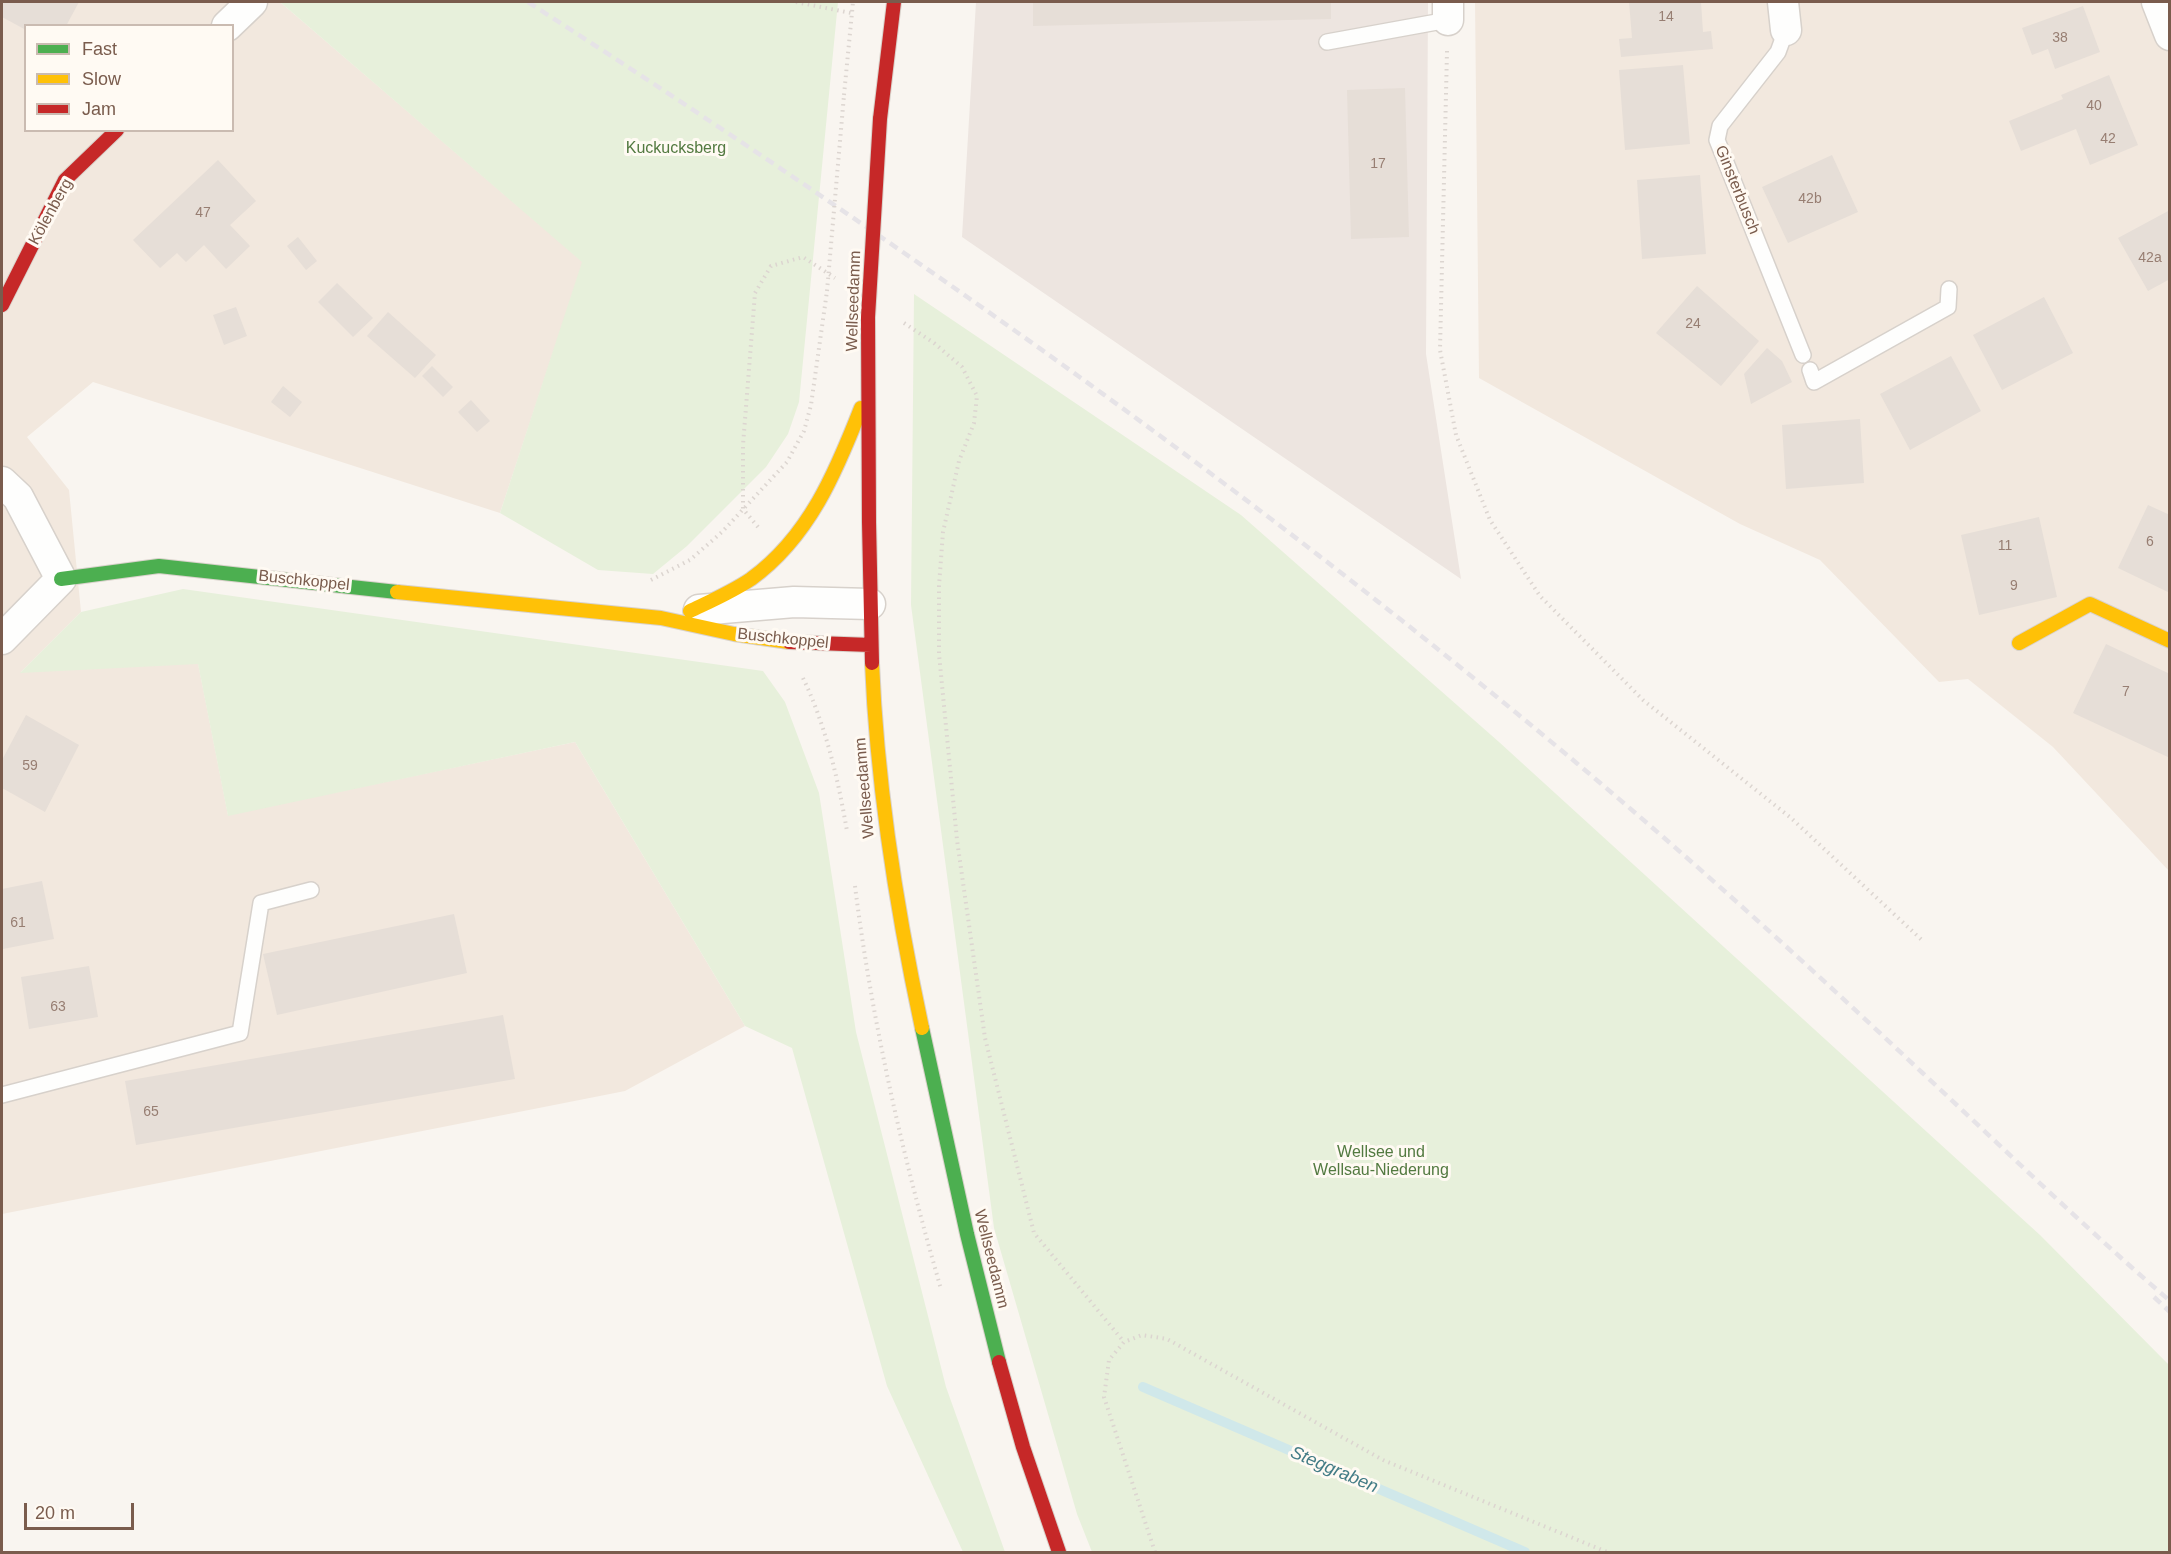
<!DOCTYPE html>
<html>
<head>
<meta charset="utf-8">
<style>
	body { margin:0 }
	#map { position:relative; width:2171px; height:1554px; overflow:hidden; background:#f9f5f0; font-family:Helvetica,sans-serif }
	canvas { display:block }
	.frame { position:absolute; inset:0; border:3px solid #7a5c4d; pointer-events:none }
	.legend { position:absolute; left:24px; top:24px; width:210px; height:108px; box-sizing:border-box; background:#fffaf3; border:2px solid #cabbb1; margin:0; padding:8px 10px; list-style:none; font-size:18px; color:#7a5c4d }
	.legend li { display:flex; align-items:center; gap:12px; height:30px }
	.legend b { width:30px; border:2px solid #cabbb1 }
	.scale { position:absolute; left:24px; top:1503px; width:110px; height:27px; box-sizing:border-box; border:3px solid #7a5c4d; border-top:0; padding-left:8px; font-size:18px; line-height:21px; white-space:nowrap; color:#7a5c4d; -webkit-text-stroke:4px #fffaf3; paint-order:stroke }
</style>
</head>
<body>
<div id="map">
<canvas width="2171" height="1554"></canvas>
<div class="frame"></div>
<ul class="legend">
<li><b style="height:8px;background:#4caf50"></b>Fast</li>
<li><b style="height:8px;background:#ffc107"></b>Slow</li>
<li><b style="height:8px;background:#c62828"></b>Jam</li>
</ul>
<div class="scale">20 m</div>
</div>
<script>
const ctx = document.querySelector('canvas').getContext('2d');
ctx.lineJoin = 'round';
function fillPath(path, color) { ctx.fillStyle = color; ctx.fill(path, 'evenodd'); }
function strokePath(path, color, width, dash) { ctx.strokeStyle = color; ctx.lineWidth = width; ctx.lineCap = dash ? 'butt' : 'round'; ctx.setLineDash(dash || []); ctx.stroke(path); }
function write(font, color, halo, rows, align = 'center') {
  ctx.font = font + ' Helvetica,sans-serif'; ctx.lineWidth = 6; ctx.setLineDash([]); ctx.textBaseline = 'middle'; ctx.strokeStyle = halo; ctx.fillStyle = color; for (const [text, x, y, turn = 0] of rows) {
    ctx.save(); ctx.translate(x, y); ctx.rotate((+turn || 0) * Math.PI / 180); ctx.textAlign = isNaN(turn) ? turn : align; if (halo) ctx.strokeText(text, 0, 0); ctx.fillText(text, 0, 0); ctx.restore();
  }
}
const residential = new Path2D(`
	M 2,2 L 280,2 L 583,262 L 500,513 L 93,382 L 27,437 L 69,490 L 81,612 L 21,672 L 198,663 L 228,815 L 575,742 L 745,1026 L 625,1091 L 2,1214 ZM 26,26 L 232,26 L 232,130 L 26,130 Z
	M 1475,2 L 2169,2 L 2169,871 L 2053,747 L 1968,679 L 1939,682 L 1820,560 L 1740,524 L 1479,378 Z`);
const industrial = new Path2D(`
	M 976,2 L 1428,2 L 1426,354 L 1461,579 L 962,237 Z`);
const green = new Path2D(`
	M 280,2 L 838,2 L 799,402 L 788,434 L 766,467 L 687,546 L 653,574 L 598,570 L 500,513 L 582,262 Z
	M 914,294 L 1241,515 L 1499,742 L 2040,1235 L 2169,1365 L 2169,1552 L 1092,1552 L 1077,1514 L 994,1228 L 911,605 Z
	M 183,589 L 763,671 L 785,702 L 819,793 L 856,1032 L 946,1387 L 1005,1552 L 963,1552 L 887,1386 L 792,1048 L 745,1026 L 575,742 L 228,816 L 198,664 L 20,673 L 81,612 Z`);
const stream = new Path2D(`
	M 1143,1387 L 1525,1552`);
const building = new Path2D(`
	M 2,2 L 79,2 L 66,26 L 26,26 L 26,30 L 2,17 Z
	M 1033,2 L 1331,2 L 1331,19 L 1033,26 Z
	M 1629,2 L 1701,2 L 1703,32 L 1711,31 L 1713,49 L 1621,57 L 1619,39 L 1632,38 Z
	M 2083,6 L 2100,52 L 2055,69 L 2048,49 L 2032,55 L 2022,28 Z
	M 1683,65 L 1690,144 L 1625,150 L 1619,70 Z
	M 2109,75 L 2138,145 L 2090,165 L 2076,129 L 2021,151 L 2009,121 L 2063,99 L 2061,95 Z
	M 1405,88 L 1409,237 L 1351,239 L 1347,90 Z
	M 1832,155 L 1858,212 L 1788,243 L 1762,187 Z
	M 218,160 L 256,201 L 230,225 L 250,246 L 226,269 L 204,245 L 186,262 L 177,253 L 160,268 L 133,240 Z
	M 1700,175 L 1706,254 L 1642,259 L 1637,180 Z
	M 2170,210 L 2170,279 L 2148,291 L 2118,238 Z
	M 298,237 L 317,261 L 306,270 L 287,246 Z
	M 337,283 L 373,318 L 353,337 L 318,302 Z
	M 1697,286 L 1759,341 L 1721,386 L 1656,333 Z
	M 2044,297 L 2073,353 L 2002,390 L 1973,335 Z
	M 236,307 L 247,336 L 224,345 L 213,315 Z
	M 388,312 L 436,355 L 415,378 L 367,336 Z
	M 1767,348 L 1782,361 L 1792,382 L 1751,404 L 1744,374 Z
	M 1951,356 L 1981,411 L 1910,450 L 1880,394 Z
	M 432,366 L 453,387 L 443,397 L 422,376 Z
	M 283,386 L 302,402 L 290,417 L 271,402 Z
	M 471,400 L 490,421 L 477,432 L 458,412 Z
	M 1860,419 L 1864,483 L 1786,489 L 1782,425 Z
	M 2148,505 L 2170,515 L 2170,593 L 2118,568 Z
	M 2039,517 L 2057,597 L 1979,615 L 1961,535 Z
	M 2106,644 L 2170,674 L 2170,758 L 2073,713 Z
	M 26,715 L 79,745 L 45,812 L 2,788 L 2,760 Z
	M 42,881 L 54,939 L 3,949 L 2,889 Z
	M 454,914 L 467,973 L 277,1015 L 263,954 Z
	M 89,966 L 98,1017 L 29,1029 L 21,977 Z
	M 503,1015 L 515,1079 L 136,1145 L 125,1081 Z`);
const path = new Path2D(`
	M 796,2 L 851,13
	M 1447,51 L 1440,350 L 1456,435 L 1490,520 L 1540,596 L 1643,700 L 1791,818 L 1924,942
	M 844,95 L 853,2
	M 904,323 L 934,343 L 962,367 L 977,396 L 974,423 L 959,461 L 943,532 L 939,586 L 939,654 L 957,840 L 985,1038 L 1034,1233 L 1124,1342
	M 758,527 L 743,509 L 743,445 L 755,293 L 771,266 L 803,257 L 835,278
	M 651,580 L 690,560 L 722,532 L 787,462 L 804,431 L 811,405 L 827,291
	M 803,678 C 826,726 838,779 847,831
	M 855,886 C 872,1022 903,1158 941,1289
	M 1155,1552 L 1104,1397 L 1109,1360 L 1124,1342 L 1142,1335 L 1167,1339 L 1383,1460 L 1607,1552`);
const lane = new Path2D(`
	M 1786,30 L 1778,52 L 1720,126 L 1717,140 L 1803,355
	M 1327,42 L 1448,20
	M 1810,370 L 1814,382 L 1948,307 L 1949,289
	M 2,1095 L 240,1033 L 261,903 L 311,890`);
const street = new Path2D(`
	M 1448,2 L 1448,20
	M 1783,2 L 1786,30
	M 2157,2 L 2170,35
	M 227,26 L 252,2
	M 2,482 L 18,497 L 61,579 L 2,639
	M 699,610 L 794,602 L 870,604`);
const fast = new Path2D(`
	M 61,579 L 159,566 L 397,592
	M 922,1028 L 967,1234 L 999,1362`);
const slow = new Path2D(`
	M 397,592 L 661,618 L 734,634 L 789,642
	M 690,611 C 711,601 732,592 751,579 C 809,537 836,472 861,408
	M 2019,643 L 2090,604 L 2170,641
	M 872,663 C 877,787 896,907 922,1028`);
const jam = new Path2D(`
	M 880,119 L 894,2
	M 2,305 L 65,180 L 117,130
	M 868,317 L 869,522 L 872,663
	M 789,642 L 871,645
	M 999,1362 L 1023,1447 L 1059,1552`);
const rail = new Path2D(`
	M 528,2 C 897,240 1257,493 1592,776 C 1702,869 1809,966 1914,1065 C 1999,1144 2082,1225 2170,1301
	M 2154,1297 L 2170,1312`);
const pathBridge = new Path2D(`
	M 827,291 L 844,95`);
const jamBridge = new Path2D(`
	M 868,317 L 880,119`);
const numberNames = [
	["14",1666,17],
	["38",2060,38],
	["40",2094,106],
	["42",2108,139],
	["17",1378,164],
	["42b",1810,199],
	["47",203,213],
	["42a",2150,258],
	["24",1693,324],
	["6",2150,542],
	["11",2005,546],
	["9",2014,586],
	["7",2126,692],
	["59",30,766],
	["61",18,923],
	["63",58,1007],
	["65",151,1112]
];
const parkNames = [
	["Kuckucksberg",676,149],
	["Wellsee und",1381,1153],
	["Wellsau-Niederung",1381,1171]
];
const streetNames = [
	["Ginsterbusch",1737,190,68],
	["Kölenberg",51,212,-61],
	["Wellseedamm",854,301,-88],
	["Buschkoppel",304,581,6],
	["Buschkoppel",783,639,6],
	["Wellseedamm",865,788,-95],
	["Wellseedamm",991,1259,76]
];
const waterNames = [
	["Steggraben",1334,1470,23]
];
fillPath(residential, '#f2e8de');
fillPath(industrial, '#ede5e0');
fillPath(green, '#e7f0db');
strokePath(stream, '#d0e8ea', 10);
fillPath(building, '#e6ded7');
strokePath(lane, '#d7d1cb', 18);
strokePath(street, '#d7d1cb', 33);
strokePath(fast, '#d9d2cb', 16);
strokePath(slow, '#d9d2cb', 16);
strokePath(jam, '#d9d2cb', 16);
strokePath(path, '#dcd5d0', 4, [1.5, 4.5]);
strokePath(lane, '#fefefd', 15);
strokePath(street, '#fefefd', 30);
strokePath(fast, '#4caf50', 14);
strokePath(slow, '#ffc107', 14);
strokePath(jam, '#c62828', 14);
strokePath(rail, '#e6e3e7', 4.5, [9, 6]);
strokePath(jamBridge, '#d9d2cb', 16, []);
strokePath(pathBridge, '#dcd5d0', 4, [1.5, 4.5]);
strokePath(jamBridge, '#c62828', 14);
write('14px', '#977e72', null, numberNames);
write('16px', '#537a41', '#fffaf3', parkNames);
write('16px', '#7a5c4d', '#fffaf3', streetNames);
write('italic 18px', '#437c86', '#fffaf3', waterNames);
</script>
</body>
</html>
